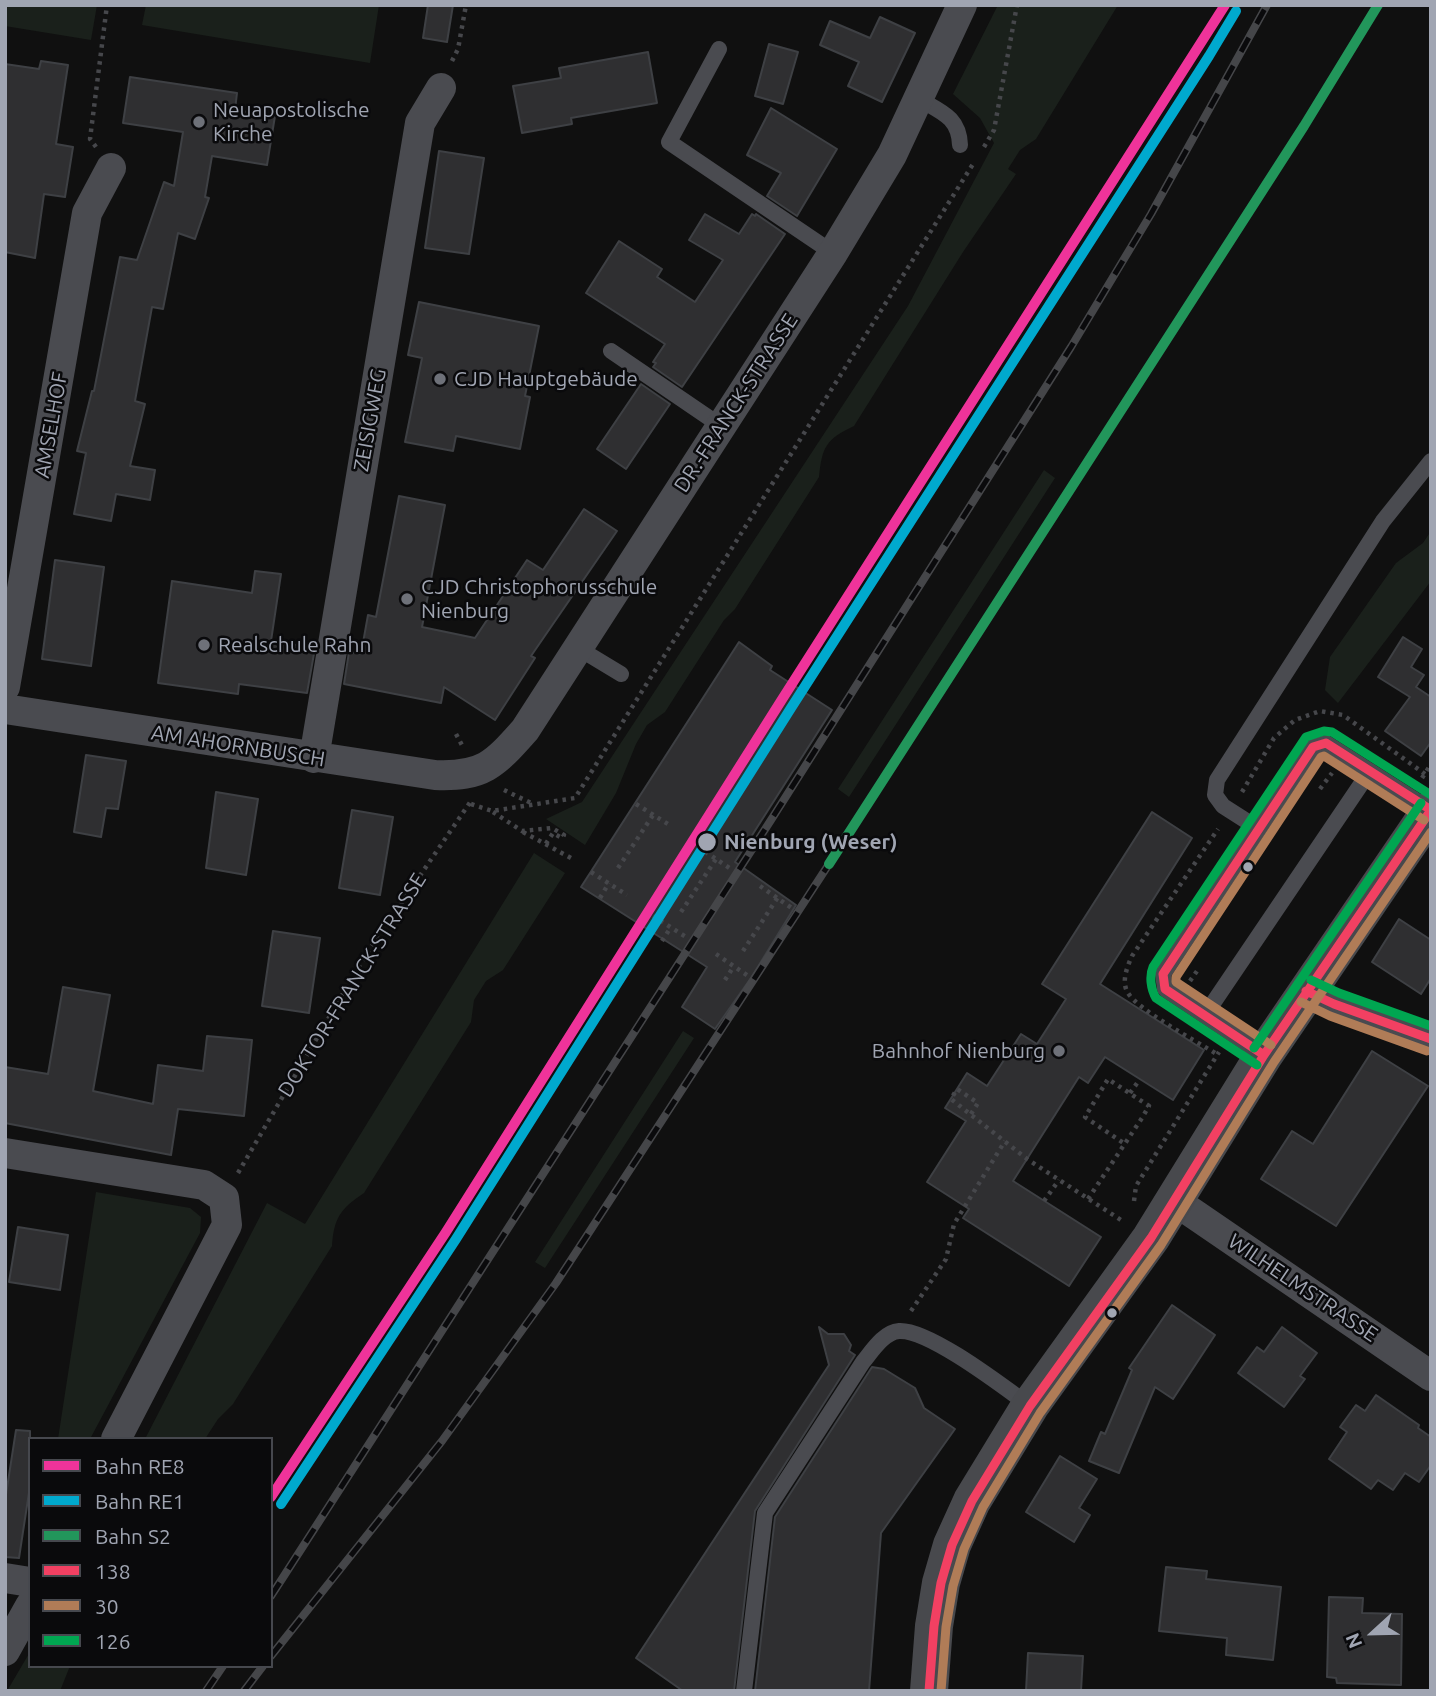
<!DOCTYPE html>
<html>
<head>
<meta charset="utf-8">
<style>
	body { margin:0 }
	#map { position:relative; width:1436px; height:1696px; overflow:hidden; background:#101010; font-family:Ubuntu,sans-serif }
	canvas { display:block }
	.frame { position:absolute; inset:0; border:7px solid #a0a5b2; pointer-events:none }
	.legend { position:absolute; left:28px; top:1437px; width:245px; height:231px; box-sizing:border-box; background:#0a0a0c; border:2px solid #46484e; margin:0; padding:9px 12px; list-style:none; font-size:21px; color:#a0a5b2 }
	.legend li { display:flex; align-items:center; gap:14px; height:35px }
	.legend b { width:35px; border:2px solid #46484e }
	.north { position:absolute; left:1338px; top:1598px; width:70px; height:70px; -webkit-text-stroke:5px #0a0a0c; paint-order:stroke; rotate:248deg; font-size:19px; font-weight:700; line-height:28px; text-align:center; color:#a0a5b2 }
	.north::after { content:''; display:block; margin:auto; width:24px; height:32px; background:#a0a5b2; clip-path:polygon(50% 0,100% 100%,50% 72%,0 100%) }
</style>
</head>
<body>
<div id="map">
<canvas width="1436" height="1696"></canvas>
<div class="frame"></div>
<ul class="legend">
<li><b style="height:9px;background:#ef339a"></b>Bahn RE8</li>
<li><b style="height:9px;background:#00a9ce"></b>Bahn RE1</li>
<li><b style="height:9px;background:#22965b"></b>Bahn S2</li>
<li><b style="height:9px;background:#f24062"></b>138</li>
<li><b style="height:9px;background:#b07c57"></b>30</li>
<li><b style="height:9px;background:#00a651"></b>126</li>
</ul>
<div class="north">N</div>
</div>
<script>
const ctx = document.querySelector('canvas').getContext('2d');
ctx.lineJoin = 'round';
function fillPath(path, color) { ctx.fillStyle = color; ctx.fill(path, 'evenodd'); }
function strokePath(path, color, width, dash) { ctx.strokeStyle = color; ctx.lineWidth = width; ctx.lineCap = dash ? 'butt' : 'round'; ctx.setLineDash(dash || []); ctx.stroke(path); }
function write(font, color, halo, rows, align = 'center') {
  ctx.font = font + ' Ubuntu,sans-serif'; ctx.lineWidth = 5; ctx.setLineDash([]); ctx.textBaseline = 'middle'; ctx.strokeStyle = halo; ctx.fillStyle = color; for (const [text, x, y, turn = 0] of rows) {
    ctx.save(); ctx.translate(x, y); ctx.rotate((+turn || 0) * Math.PI / 180); ctx.textAlign = isNaN(turn) ? turn : align; if (halo) ctx.strokeText(text, 0, 0); ctx.fillText(text, 0, 0); ctx.restore();
  }
}
const green = new Path2D(`
	M 5,5 L 97,5 L 91,40 L 5,26 Z
	M 146,5 L 379,5 L 370,63 L 142,25 Z
	M 998,5 L 1118,5 L 1036,139 L 1020,150 L 1008,169 L 1016,174 L 963,252 L 854,426 C 826,439 822,447 819,477 L 735,609 L 724,620 L 665,712 L 647,725 L 636,744 L 616,793 L 585,845 L 546,819 L 582,802 L 908,306 L 994,143 L 980,118 L 953,94 Z
	M 1044,470 L 1055,478 L 849,797 L 838,789 Z
	M 1431,531 L 1431,581 L 1338,703 L 1325,690 L 1330,657 L 1396,563 L 1423,543 Z
	M 534,853 L 565,873 L 503,970 L 486,981 L 474,1000 L 471,1022 L 364,1193 C 340,1209 334,1218 332,1246 L 233,1404 L 218,1419 L 205,1439 L 145,1439 L 267,1203 L 305,1224 Z
	M 683,1031 L 694,1038 L 545,1268 L 535,1262 Z
	M 96,1192 L 190,1208 L 201,1217 L 200,1233 L 90,1439 L 58,1439 Z
	M 30,1652 L 30,1666 L 70,1666 L 60,1691 L 7,1691 Z`);
const building = new Path2D(`
	M 428,5 L 453,5 L 447,42 L 423,38 Z
	M 880,17 L 915,33 L 882,102 L 848,86 L 859,62 L 820,45 L 830,21 L 870,38 Z
	M 769,44 L 798,52 L 783,104 L 755,96 Z
	M 648,52 L 657,103 L 571,118 L 572,124 L 522,133 L 513,86 L 561,78 L 559,68 Z
	M 41,61 L 68,65 L 56,144 L 73,147 L 65,197 L 44,194 L 35,258 L 5,252 L 5,64 L 39,69 Z
	M 130,77 L 237,93 L 235,110 L 275,116 L 267,165 L 212,156 L 205,197 L 209,198 L 195,239 L 178,233 L 163,309 L 152,307 L 135,401 L 145,404 L 130,466 L 155,470 L 150,500 L 116,494 L 111,521 L 74,514 L 86,453 L 77,451 L 92,391 L 94,391 L 120,257 L 137,260 L 164,182 L 174,186 L 183,132 L 123,123 Z
	M 771,108 L 837,149 L 797,216 L 767,196 L 781,173 L 747,155 Z
	M 439,151 L 484,158 L 469,254 L 425,248 Z
	M 705,214 L 739,234 L 752,214 L 755,216 L 756,214 L 785,234 L 682,387 L 653,367 L 656,363 L 653,362 L 665,344 L 586,293 L 619,241 L 662,269 L 657,277 L 695,302 L 723,260 L 689,240 Z
	M 419,302 L 539,326 L 525,396 L 530,397 L 520,449 L 456,436 L 453,451 L 405,442 L 422,358 L 408,355 Z
	M 641,384 L 670,404 L 626,469 L 597,449 Z
	M 399,496 L 445,505 L 422,627 L 475,638 L 527,560 L 543,570 L 584,509 L 617,531 L 531,656 L 535,658 L 495,720 L 444,687 L 441,703 L 344,684 L 349,652 L 361,654 L 368,615 L 376,617 Z
	M 55,560 L 104,567 L 91,666 L 42,659 Z
	M 255,571 L 281,574 L 271,641 L 315,648 L 307,693 L 239,684 L 238,694 L 158,683 L 172,581 L 252,593 Z
	M 1403,637 L 1422,649 L 1411,667 L 1424,675 L 1416,687 L 1431,697 L 1431,742 L 1421,756 L 1385,731 L 1410,697 L 1378,677 Z
	M 739,642 L 772,666 L 770,670 L 832,710 L 735,862 L 796,905 L 751,978 L 715,1029 L 682,1007 L 707,967 L 581,887 Z
	M 86,755 L 126,761 L 118,809 L 106,808 L 101,837 L 74,832 Z
	M 216,792 L 258,799 L 246,875 L 206,868 Z
	M 352,810 L 393,817 L 380,895 L 339,888 Z
	M 1152,812 L 1192,838 L 1100,984 L 1204,1050 L 1173,1100 L 1105,1057 L 1088,1083 L 1079,1077 L 1013,1181 L 1101,1237 L 1069,1286 L 963,1218 L 969,1209 L 927,1182 L 966,1121 L 945,1108 L 967,1073 L 987,1086 L 1021,1034 L 1037,1044 L 1066,999 L 1042,984 Z
	M 1399,919 L 1431,940 L 1431,978 L 1421,994 L 1372,962 Z
	M 273,931 L 320,938 L 309,1013 L 262,1006 Z
	M 63,987 L 110,995 L 93,1091 L 153,1104 L 158,1065 L 203,1071 L 207,1036 L 252,1040 L 244,1116 L 178,1109 L 171,1155 L 5,1123 L 5,1067 L 48,1074 Z
	M 1372,1051 L 1428,1086 L 1336,1226 L 1261,1179 L 1292,1131 L 1313,1144 Z
	M 18,1227 L 68,1235 L 60,1290 L 9,1282 Z
	M 1172,1305 L 1215,1335 L 1173,1399 L 1155,1387 L 1119,1473 L 1089,1461 L 1101,1432 L 1105,1434 L 1132,1370 L 1129,1368 Z
	M 819,1327 L 828,1334 L 844,1334 L 851,1345 L 849,1351 L 855,1355 L 755,1511 L 734,1691 L 683,1691 L 636,1658 L 829,1365 Z
	M 1282,1327 L 1317,1353 L 1300,1376 L 1305,1379 L 1284,1407 L 1238,1373 L 1257,1347 L 1264,1352 Z
	M 872,1367 L 884,1369 L 915,1388 L 924,1408 L 955,1429 L 881,1533 L 869,1691 L 755,1691 L 775,1517 Z
	M 1376,1395 L 1419,1425 L 1418,1428 L 1431,1437 L 1431,1465 L 1419,1482 L 1405,1473 L 1393,1490 L 1378,1480 L 1371,1489 L 1329,1459 L 1347,1432 L 1340,1427 L 1356,1405 L 1365,1411 Z
	M 16,1430 L 30,1431 L 30,1486 L 19,1558 L 5,1557 L 5,1501 Z
	M 1060,1456 L 1097,1479 L 1079,1508 L 1090,1515 L 1074,1542 L 1026,1512 Z
	M 1166,1567 L 1207,1571 L 1206,1579 L 1281,1587 L 1273,1660 L 1226,1655 L 1227,1638 L 1159,1631 Z
	M 1329,1597 L 1363,1598 L 1362,1613 L 1402,1614 L 1401,1685 L 1337,1683 L 1336,1678 L 1327,1677 Z
	M 1028,1653 L 1083,1656 L 1081,1691 L 1026,1691 Z`);
const path = new Path2D(`
	M 452,61 L 458,49 L 466,5
	M 96,147 L 90,139 L 107,5
	M 984,147 L 994,130 L 1017,5
	M 456,734 L 463,747
	M 1422,778 L 1431,764
	M 1320,789 L 1332,773
	M 504,790 L 531,803
	M 1242,792 L 1274,738 L 1295,720 L 1320,711 L 1343,715 L 1425,774
	M 471,804 L 492,811 L 575,798 L 973,164
	M 636,804 L 671,826
	M 493,812 L 522,831 L 552,828 L 564,835 L 562,838 L 553,833 L 545,845
	M 523,832 L 571,858
	M 698,847 L 731,869
	M 618,868 L 653,815
	M 591,872 L 627,895
	M 760,886 L 793,909
	M 600,898 L 609,883
	M 681,912 L 716,859
	M 653,916 L 686,937
	M 662,941 L 671,927
	M 743,951 L 778,897
	M 716,954 L 751,978
	M 725,980 L 734,966
	M 1190,981 L 1197,971
	M 1215,1053 C 1196,1041 1138,1010 1128,993 C 1121,982 1127,967 1132,956 L 1218,829
	M 1130,1093 L 1140,1079
	M 971,1114 L 978,1103 L 957,1089 L 951,1099 L 1027,1159 L 1124,1222
	M 238,1173 L 365,956 L 471,801
	M 1088,1199 L 1142,1118 L 1149,1106 L 1108,1079 L 1085,1117 L 1125,1144
	M 1044,1201 L 1059,1180
	M 1134,1201 L 1136,1186 L 1219,1052
	M 911,1311 L 946,1259 L 954,1224 L 1005,1141`);
const lane = new Path2D(`
	M 719,49 L 669,142 L 833,253
	M 919,99 C 941,112 959,117 960,145
	M 611,351 L 721,426
	M 578,648 L 621,674
	M 1259,829 L 1223,806 L 1215,795 L 1217,780 L 1383,521 L 1431,461
	M 1205,1015 L 1370,771
	M 1264,1055 L 1165,989 L 1163,974 L 1313,747 L 1326,743 L 1431,810
	M 744,1691 L 765,1513 L 863,1362 C 872,1351 884,1332 899,1331 C 929,1329 1005,1388 1030,1406`);
const street = new Path2D(`
	M 5,687 L 87,213 L 111,168
	M 5,709 L 435,775 C 483,777 494,765 525,730 L 833,253 L 892,155 L 962,5
	M 314,758 L 420,123 L 441,88
	M 1306,991 L 1334,1004 L 1431,1039
	M 5,1153 L 204,1185 L 224,1198 L 227,1225 L 116,1439
	M 1175,1201 L 1431,1376
	M 5,1578 L 30,1582
	M 5,1651 L 30,1606`);
const secondary = new Path2D(`
	M 929,1691 L 934,1626 L 941,1583 L 952,1545 L 972,1501 L 1030,1406 L 1151,1238 L 1264,1055 L 1431,810`);
const rail = new Path2D(`
	M 271,1596 L 771,820 L 1071,347 L 1151,214 L 1267,5
	M 271,1656 L 442,1441 L 556,1283 L 829,864
	M 206,1691 L 223,1666
	M 244,1691 L 263,1666`);
const bus1 = new Path2D(`
	M 1306,991 L 1334,1004 L 1431,1039
	M 1264,1055 L 1165,989 L 1163,974 L 1313,747 L 1326,743 L 1431,810
	M 929,1691 L 934,1626 L 941,1583 L 952,1545 L 972,1501 L 1030,1406 L 1151,1238 L 1264,1055 L 1431,810`);
const bus2 = new Path2D(`
	M 1301,1002 L 1330,1016 L 1427,1051
	M 1271,1045 L 1176,982 L 1176,977 L 1321,757 L 1324,756 L 1424,820
	M 941,1691 L 946,1627 L 953,1586 L 964,1549 L 983,1507 L 1040,1413 L 1161,1245 L 1274,1062 L 1431,832`);
const bus3 = new Path2D(`
	M 1311,980 L 1339,993 L 1431,1026
	M 1254,1048 L 1421,803
	M 1257,1065 L 1156,998 C 1151,990 1149,976 1153,967 L 1306,737 L 1324,731 L 1332,732 L 1431,795`);
const rail1 = new Path2D(`
	M 271,1497 L 446,1232 L 781,701 L 1225,5`);
const rail2 = new Path2D(`
	M 281,1504 L 456,1239 L 791,708 L 1209,56 L 1236,11`);
const rail3 = new Path2D(`
	M 829,864 L 1304,126 L 1378,5`);
const markers = [
	[199,122,7,"#6e7179"],
	[440,379,7,"#6e7179"],
	[407,599,7,"#6e7179"],
	[204,645,7,"#6e7179"],
	[707,842,10,"#a0a5b2"],
	[1248,867,6,"#a0a5b2"],
	[1059,1051,7,"#6e7179"],
	[1112,1313,6,"#a0a5b2"]
];
const poiNames = [
	["Neuapostolische",213,110],
	["Kirche",213,134],
	["CJD Hauptgebäude",454,379],
	["CJD Christophorusschule",421,587],
	["Nienburg",421,611],
	["Realschule Rahn",218,645],
	["Bahnhof Nienburg",1045,1051,"right"]
];
const streetNames = [
	["DR.-FRANCK-STRASSE",736,403,-57],
	["ZEISIGWEG",370,420,-80],
	["AMSELHOF",51,425,-80],
	["AM AHORNBUSCH",238,746,9],
	["DOKTOR-FRANCK-STRASSE",352,985,-58],
	["WILHELMSTRASSE",1303,1288,34]
];
const stopNames = [
	["Nienburg (Weser)",724,842]
];
fillPath(green, '#1a201b');
fillPath(building, '#2f2f31');
strokePath(building, '#3e4044', 2);
strokePath(path, '#46474b', 4.5, [3.5, 5]);
strokePath(lane, '#4a4b50', 16);
strokePath(street, '#4a4b50', 30);
strokePath(secondary, '#48494d', 38);
strokePath(rail, '#454649', 8);
strokePath(rail, '#0a0a0c', 5, [16]);
strokePath(bus1, '#f24062', 9);
strokePath(bus2, '#b07c57', 9);
strokePath(bus3, '#00a651', 9);
strokePath(rail1, '#ef339a', 10);
strokePath(rail2, '#00a9ce', 10);
strokePath(rail3, '#22965b', 10);
for (const [x, y, r, color] of markers) { const dot = new Path2D(); dot.arc(x, y, r, 0, 2 * Math.PI); ctx.fillStyle = color; ctx.fill(dot); strokePath(dot, '#0a0a0c', 2.5); }
write('21px', '#a0a5b2', '#0a0a0c', poiNames, 'left');
write('21px', '#a0a5b2', '#0a0a0c', streetNames);
write('bold 21px', '#a0a5b2', '#0a0a0c', stopNames, 'left');
</script>
</body>
</html>
